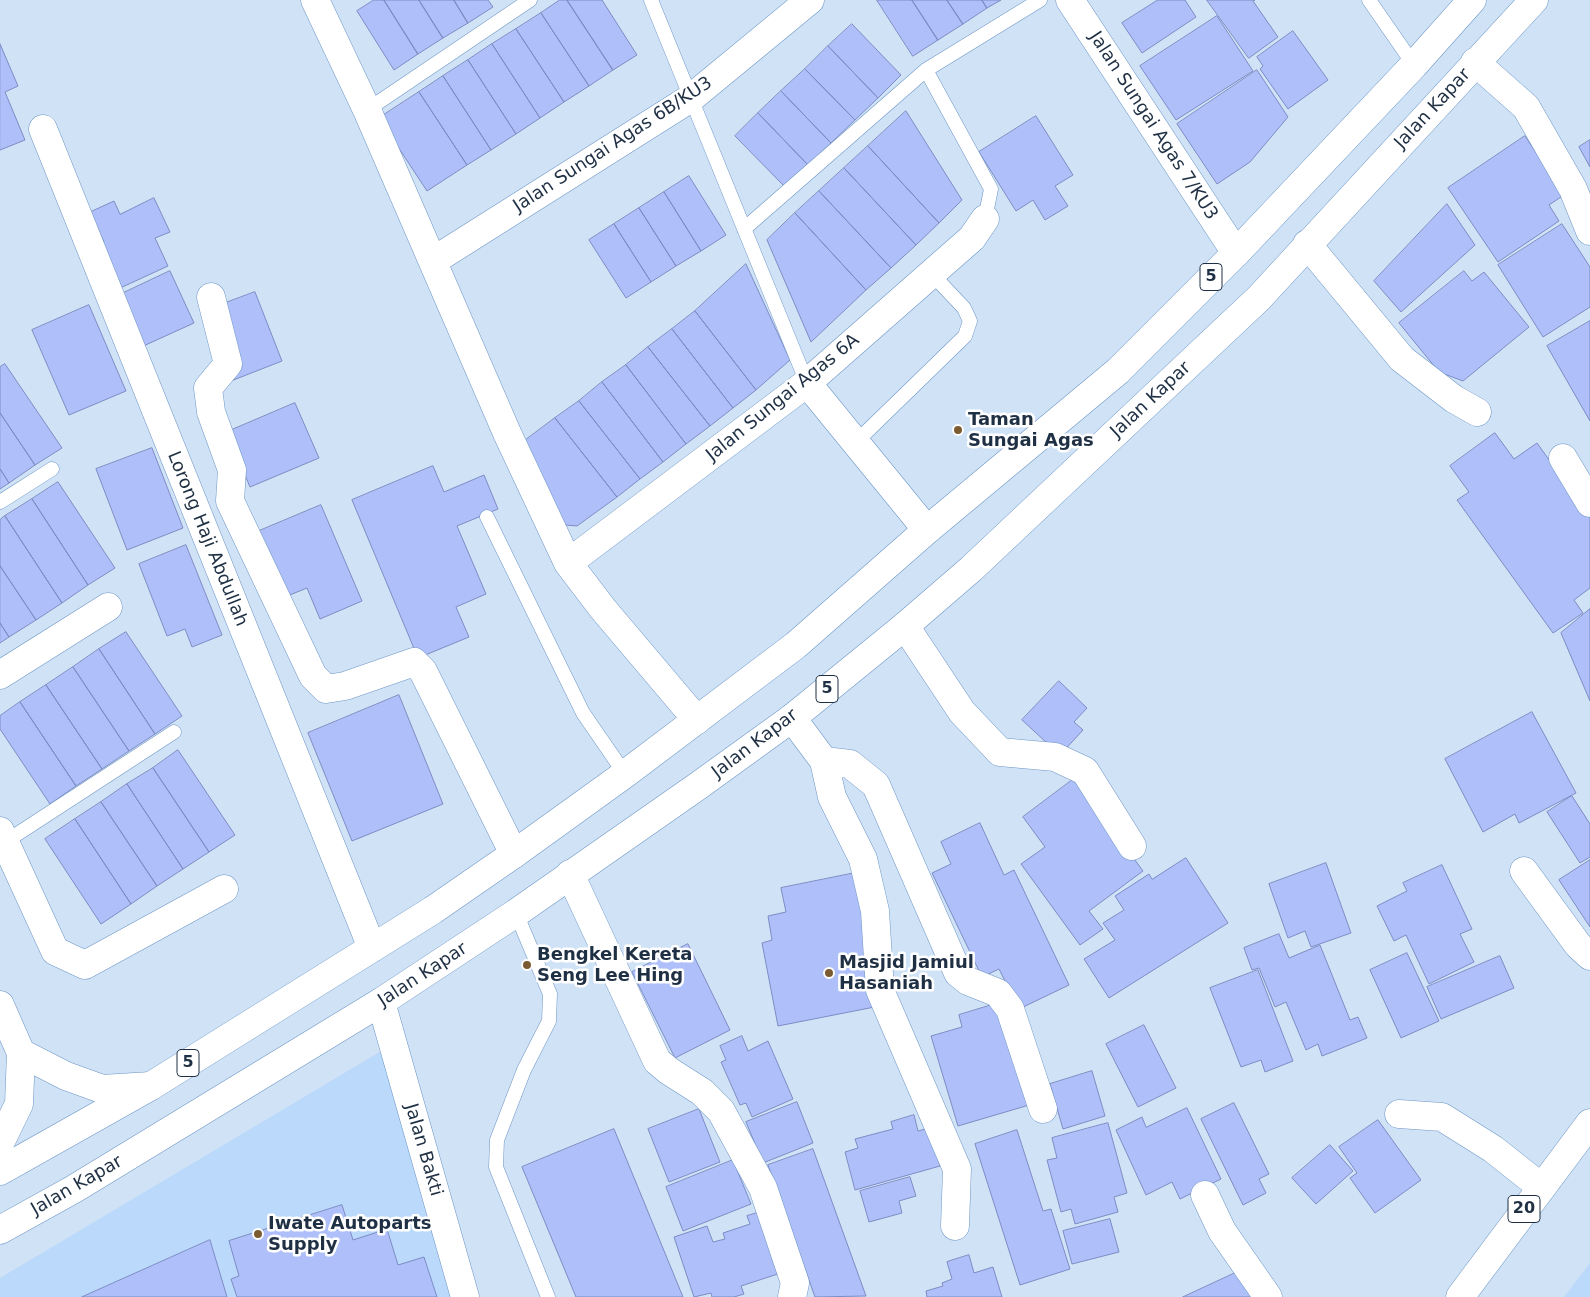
<!DOCTYPE html>
<html>
<head>
<meta charset="utf-8">
<style>
	body { margin:0 }
	canvas { display:block; background:#d0e2f6 }
</style>
</head>
<body>
<canvas width="1590" height="1297"></canvas>
<script>
const ctx = document.querySelector('canvas').getContext('2d');
ctx.lineJoin = 'round';
function fillPath(path, color) { ctx.fillStyle = color; ctx.fill(path, 'evenodd'); }
function strokePath(path, color, width, dash) { ctx.strokeStyle = color; ctx.lineWidth = width; ctx.lineCap = dash ? 'butt' : 'round'; ctx.setLineDash(dash || []); ctx.stroke(path); }
function write(font, color, halo, rows, align = 'center') {
  ctx.font = font + ' "DejaVu Sans",sans-serif'; ctx.lineWidth = 5; ctx.setLineDash([]); ctx.textBaseline = 'middle'; ctx.strokeStyle = halo; ctx.fillStyle = color; for (const [text, x, y, turn = 0] of rows) {
    ctx.save(); ctx.translate(x, y); ctx.rotate((+turn || 0) * Math.PI / 180); ctx.textAlign = isNaN(turn) ? turn : align; if (halo) ctx.strokeText(text, 0, 0); ctx.fillText(text, 0, 0); ctx.restore();
  }
}
const built = new Path2D(`
	M 383,1050 L 454,1297 L 0,1297 L 0,1278 Z
	M 1590,1263 L 1590,1297 L 1564,1297 Z`);
const building = new Path2D(`
	M 374,0 L 384,0 L 418,54 L 394,70 L 357,11 Z
	M 384,0 L 419,0 L 443,38 L 418,54 Z
	M 419,0 L 454,0 L 468,23 L 443,38 Z
	M 454,0 L 488,0 L 493,7 L 468,23 Z
	M 560,0 L 567,0 L 613,70 L 589,86 L 541,13 Z
	M 567,0 L 602,0 L 637,55 L 613,70 Z
	M 877,0 L 912,0 L 938,40 L 913,56 Z
	M 912,0 L 947,0 L 963,24 L 938,40 Z
	M 947,0 L 982,0 L 987,8 L 963,24 Z
	M 982,0 L 1001,0 L 987,8 Z
	M 1158,0 L 1185,0 L 1196,17 L 1142,53 L 1122,23 Z
	M 1207,0 L 1255,0 L 1253,1 L 1278,37 L 1249,58 Z
	M 541,13 L 589,86 L 564,102 L 516,29 Z
	M 1217,16 L 1253,71 L 1176,120 L 1140,66 Z
	M 852,24 L 901,75 L 878,98 L 828,46 Z
	M 516,29 L 564,102 L 540,118 L 492,44 Z
	M 1293,31 L 1328,80 L 1288,109 L 1260,69 L 1263,66 L 1257,57 Z
	M 0,44 L 18,86 L 5,92 L 25,140 L 0,150 Z
	M 492,44 L 540,118 L 516,134 L 468,60 Z
	M 828,46 L 878,98 L 855,120 L 805,69 Z
	M 468,60 L 516,134 L 491,150 L 443,76 Z
	M 805,69 L 855,120 L 831,143 L 781,91 Z
	M 1257,70 L 1288,117 L 1250,162 L 1217,184 L 1177,124 Z
	M 443,76 L 491,150 L 467,165 L 419,92 Z
	M 781,91 L 831,143 L 808,165 L 758,113 Z
	M 419,92 L 467,165 L 427,191 L 379,118 Z
	M 906,111 L 962,200 L 939,223 L 868,146 Z
	M 758,113 L 808,165 L 785,187 L 735,136 Z
	M 1036,116 L 1073,175 L 1055,186 L 1068,206 L 1045,220 L 1033,200 L 1016,211 L 979,152 Z
	M 1525,136 L 1564,195 L 1549,205 L 1559,221 L 1498,262 L 1448,188 Z
	M 1590,140 L 1590,167 L 1579,147 Z
	M 868,146 L 939,223 L 916,245 L 844,168 Z
	M 844,168 L 916,245 L 891,268 L 819,191 Z
	M 689,176 L 726,235 L 701,251 L 664,192 Z
	M 819,191 L 891,268 L 866,290 L 795,213 Z
	M 664,192 L 701,251 L 676,266 L 639,208 Z
	M 154,198 L 170,232 L 155,238 L 168,266 L 118,289 L 98,245 L 104,242 L 90,212 L 114,201 L 120,214 Z
	M 1447,204 L 1475,245 L 1401,312 L 1374,281 Z
	M 639,208 L 676,266 L 651,282 L 614,224 Z
	M 795,213 L 866,290 L 811,342 L 767,240 Z
	M 614,224 L 651,282 L 626,298 L 589,240 Z
	M 1562,224 L 1590,267 L 1590,307 L 1543,337 L 1498,265 Z
	M 746,264 L 790,360 L 756,390 L 695,311 Z
	M 170,271 L 194,323 L 139,348 L 115,297 Z
	M 1464,271 L 1472,281 L 1484,272 L 1529,327 L 1463,381 L 1439,372 L 1399,323 Z
	M 255,292 L 282,361 L 231,381 L 204,311 Z
	M 89,305 L 126,391 L 69,415 L 32,330 Z
	M 695,311 L 756,390 L 733,408 L 672,329 Z
	M 1590,321 L 1590,421 L 1547,346 Z
	M 672,329 L 733,408 L 710,426 L 648,347 Z
	M 648,347 L 710,426 L 686,444 L 626,365 Z
	M 5,364 L 62,448 L 35,465 L 0,413 L 0,367 Z
	M 626,365 L 686,444 L 663,462 L 602,382 Z
	M 602,382 L 663,462 L 640,479 L 579,401 Z
	M 579,401 L 640,479 L 617,497 L 555,418 Z
	M 295,403 L 319,458 L 250,487 L 227,432 Z
	M 0,413 L 35,465 L 9,483 L 0,469 Z
	M 555,418 L 617,497 L 577,526 L 554,524 L 519,445 Z
	M 1495,433 L 1514,459 L 1537,443 L 1590,517 L 1590,588 L 1574,600 L 1583,613 L 1553,633 L 1457,500 L 1469,492 L 1450,466 Z
	M 152,448 L 183,528 L 127,550 L 96,469 Z
	M 433,466 L 444,492 L 484,475 L 498,509 L 457,526 L 486,594 L 456,607 L 469,637 L 418,658 L 352,500 Z
	M 0,469 L 9,483 L 0,489 Z
	M 58,482 L 115,568 L 88,585 L 32,499 Z
	M 32,499 L 88,585 L 62,603 L 5,516 Z
	M 321,505 L 362,601 L 320,619 L 307,588 L 280,599 L 252,534 Z
	M 5,516 L 62,603 L 36,620 L 0,566 L 0,520 Z
	M 186,545 L 222,635 L 192,647 L 185,629 L 167,636 L 139,564 Z
	M 0,566 L 36,620 L 9,637 L 0,623 Z
	M 1590,609 L 1590,701 L 1561,633 Z
	M 0,623 L 9,637 L 0,643 Z
	M 126,632 L 182,716 L 155,734 L 99,649 Z
	M 99,649 L 155,734 L 129,751 L 73,667 Z
	M 73,667 L 129,751 L 102,769 L 46,685 Z
	M 1059,681 L 1087,708 L 1074,722 L 1083,730 L 1060,755 L 1022,720 Z
	M 46,685 L 102,769 L 76,786 L 20,702 Z
	M 399,695 L 443,804 L 352,841 L 308,733 Z
	M 20,702 L 76,786 L 50,804 L 0,729 L 0,716 Z
	M 1532,712 L 1576,793 L 1519,823 L 1515,814 L 1483,832 L 1445,759 Z
	M 178,750 L 235,835 L 209,852 L 153,768 Z
	M 153,768 L 209,852 L 183,869 L 127,784 Z
	M 1075,778 L 1143,871 L 1089,911 L 1103,929 L 1080,945 L 1021,864 L 1045,847 L 1023,817 Z
	M 127,784 L 183,869 L 157,886 L 101,802 Z
	M 1572,796 L 1590,824 L 1590,857 L 1580,863 L 1547,812 Z
	M 101,802 L 157,886 L 131,904 L 75,819 Z
	M 75,819 L 131,904 L 101,924 L 45,839 Z
	M 980,823 L 1004,875 L 1014,870 L 1069,985 L 1019,1009 L 999,969 L 982,977 L 932,873 L 951,864 L 941,842 Z
	M 1186,858 L 1228,923 L 1109,998 L 1084,959 L 1115,940 L 1103,923 L 1124,910 L 1115,896 L 1149,874 L 1152,879 Z
	M 1590,860 L 1590,927 L 1559,880 Z
	M 1326,863 L 1351,933 L 1311,947 L 1305,931 L 1288,938 L 1269,884 Z
	M 1442,865 L 1472,929 L 1460,934 L 1474,962 L 1429,984 L 1406,935 L 1394,941 L 1377,906 L 1407,891 L 1403,883 Z
	M 870,870 L 895,1003 L 778,1026 L 762,943 L 772,940 L 768,916 L 786,912 L 781,888 Z
	M 1279,934 L 1289,958 L 1320,945 L 1350,1020 L 1358,1017 L 1367,1038 L 1322,1056 L 1318,1044 L 1306,1050 L 1286,1002 L 1275,1007 L 1259,968 L 1252,970 L 1244,948 Z
	M 688,944 L 730,1030 L 675,1058 L 632,972 Z
	M 1407,953 L 1439,1021 L 1401,1038 L 1370,970 Z
	M 1500,956 L 1514,988 L 1441,1019 L 1427,987 Z
	M 1258,970 L 1293,1061 L 1265,1072 L 1261,1060 L 1241,1067 L 1210,988 Z
	M 1005,1001 L 1036,1103 L 958,1126 L 931,1036 L 962,1027 L 959,1015 Z
	M 1144,1025 L 1176,1088 L 1138,1107 L 1106,1044 Z
	M 742,1036 L 748,1051 L 768,1041 L 793,1099 L 752,1117 L 746,1103 L 740,1105 L 721,1062 L 726,1060 L 720,1046 Z
	M 1092,1071 L 1105,1116 L 1063,1129 L 1050,1084 Z
	M 797,1102 L 813,1143 L 763,1163 L 746,1122 Z
	M 1234,1103 L 1269,1174 L 1259,1179 L 1266,1193 L 1243,1205 L 1201,1119 Z
	M 1187,1108 L 1221,1179 L 1180,1199 L 1172,1182 L 1146,1195 L 1116,1130 L 1142,1117 L 1146,1127 Z
	M 699,1109 L 720,1162 L 669,1182 L 648,1129 Z
	M 914,1115 L 918,1131 L 929,1128 L 940,1166 L 855,1190 L 845,1152 L 858,1148 L 855,1139 L 893,1129 L 891,1122 Z
	M 1378,1120 L 1421,1180 L 1375,1213 L 1350,1178 L 1357,1173 L 1339,1147 Z
	M 1108,1123 L 1127,1193 L 1114,1197 L 1118,1212 L 1075,1224 L 1071,1209 L 1061,1212 L 1047,1160 L 1057,1158 L 1052,1138 Z
	M 614,1129 L 683,1297 L 576,1297 L 522,1167 Z
	M 1017,1130 L 1043,1211 L 1051,1209 L 1070,1269 L 1020,1285 L 975,1144 Z
	M 1330,1145 L 1353,1171 L 1316,1204 L 1292,1178 Z
	M 813,1149 L 866,1296 L 815,1297 L 768,1165 Z
	M 733,1160 L 751,1204 L 683,1231 L 666,1187 Z
	M 910,1177 L 916,1196 L 899,1201 L 902,1213 L 869,1222 L 860,1191 Z
	M 342,1205 L 353,1240 L 387,1229 L 398,1265 L 424,1257 L 437,1297 L 237,1297 L 231,1279 L 239,1276 L 229,1241 Z
	M 767,1210 L 787,1271 L 741,1286 L 744,1294 L 734,1297 L 712,1297 L 711,1293 L 694,1297 L 674,1237 L 707,1226 L 713,1242 L 725,1239 L 723,1233 L 750,1224 L 747,1216 Z
	M 1110,1219 L 1119,1252 L 1072,1264 L 1063,1231 Z
	M 210,1240 L 227,1297 L 82,1297 Z
	M 969,1255 L 974,1273 L 993,1267 L 1002,1297 L 927,1297 L 926,1291 L 943,1286 L 942,1283 L 952,1279 L 947,1262 Z
	M 1246,1268 L 1259,1297 L 1183,1297 Z`);
const service = new Path2D(`
	M 651,0 L 807,383
	M 1369,0 L 1414,65
	M 926,70 L 991,189 L 985,219
	M 367,110 L 530,0
	M 744,229 L 926,70 L 1040,0
	M 856,442 L 965,336 L 970,321 L 964,308 L 931,273
	M 0,502 L 52,469
	M 487,517 L 583,713 L 625,774
	M 5,842 L 174,732
	M 516,913 L 550,994 L 549,1021 L 524,1070 L 497,1140 L 496,1167 L 548,1297`);
const minor = new Path2D(`
	M 315,0 L 367,110 L 507,433 L 568,563 L 603,609 L 697,720
	M 1070,0 L 1236,253
	M 1475,62 L 1526,107 L 1573,189 L 1590,231
	M 43,129 L 372,948
	M 1307,244 L 1402,359 L 1454,399 L 1477,412
	M 433,261 L 691,98 L 810,0
	M 211,297 L 228,364 L 208,388 L 211,412 L 232,470 L 230,501 L 313,676 L 326,689 L 345,686 L 414,662 L 423,671 L 514,854
	M 807,383 L 927,530
	M 1563,458 L 1590,503
	M 568,563 L 807,383 L 972,238 L 985,219
	M 905,626 L 962,712 L 1000,752 L 1055,757 L 1085,771 L 1132,846
	M 0,675 L 108,607
	M 792,718 L 824,761 L 832,797 L 863,859 L 875,911 L 880,990 L 957,1169 L 955,1226
	M 824,761 L 850,764 L 876,785 L 958,973 L 968,981 L 998,993 L 1010,1009 L 1043,1109
	M 0,831 L 55,951 L 85,965 L 224,889
	M 1524,871 L 1578,945 L 1590,956
	M 570,874 L 657,1061 L 669,1071 L 702,1092 L 721,1111 L 763,1188 L 795,1283 L 792,1297
	M 381,1002 L 465,1297
	M 0,1005 L 21,1053 L 19,1104 L 0,1143
	M 21,1053 L 66,1076 L 102,1089 L 151,1086
	M 1399,1114 L 1442,1117 L 1493,1149 L 1541,1187
	M 1205,1195 L 1222,1231 L 1268,1297`);
const trunk = new Path2D(`
	M 0,1171 L 151,1086 L 433,910 L 514,854 L 625,774 L 796,645 L 927,530 L 1118,371 L 1236,253 L 1414,65 L 1472,0
	M 0,1230 L 74,1189 L 381,1002 L 516,913 L 698,786 L 792,718 L 905,626 L 971,569 L 1259,298 L 1534,0
	M 1460,1297 L 1590,1123`);
const markers = [
	[958,430,5,"#7b5b31"],
	[527,965,5,"#7b5b31"],
	[829,973,5,"#7b5b31"],
	[258,1234,5,"#7b5b31"]
];
const shields = [
	[1211,277,22],
	[827,689,22],
	[188,1063,22],
	[1524,1209,32]
];
const shieldNames = [
	["5",1211,277],
	["5",827,689],
	["5",188,1063],
	["20",1524,1209]
];
const streetNames = [
	["Jalan Kapar",1433,109,-47],
	["Jalan Sungai Agas 7/KU3",1153,126,57],
	["Jalan Sungai Agas 6B/KU3",613,145,-33],
	["Jalan Sungai Agas 6A",783,398,-39],
	["Jalan Kapar",1151,400,-43],
	["Lorong Haji Abdullah",207,539,68],
	["Jalan Kapar",755,744,-37],
	["Jalan Kapar",423,975,-33],
	["Jalan Bakti",423,1150,74],
	["Jalan Kapar",77,1186,-30]
];
const poiNames = [
	["Taman",968,420],
	["Sungai Agas",968,441],
	["Bengkel Kereta",537,955],
	["Seng Lee Hing",537,976],
	["Masjid Jamiul",839,963],
	["Hasaniah",839,984],
	["Iwate Autoparts",268,1224],
	["Supply",268,1245]
];
fillPath(built, '#bbd9fb');
fillPath(building, '#aebff9');
strokePath(building, '#7d8cc4', 1);
strokePath(service, '#6c96c6', 15);
strokePath(minor, '#6c96c6', 29);
strokePath(trunk, '#6c96c6', 29);
strokePath(service, '#fff', 14);
strokePath(minor, '#fff', 28);
strokePath(trunk, '#fff', 28);
for (const [x, y, r, color] of markers) { const dot = new Path2D(); dot.arc(x, y, r, 0, 2 * Math.PI); ctx.fillStyle = color; ctx.fill(dot); strokePath(dot, '#fff', 2); }
for (const [x, y, w] of shields) { const box = new Path2D(); box.roundRect(x - w / 2, y - 13.5, w, 27, 4); ctx.fillStyle = '#fff'; ctx.fill(box); strokePath(box, '#1f3044', 1); }
write('bold 16px', '#1f3044', null, shieldNames);
write('18px', '#1f3044', '#fff', streetNames);
write('bold 18px', '#1f3044', '#fff', poiNames, 'left');
</script>
</body>
</html>
